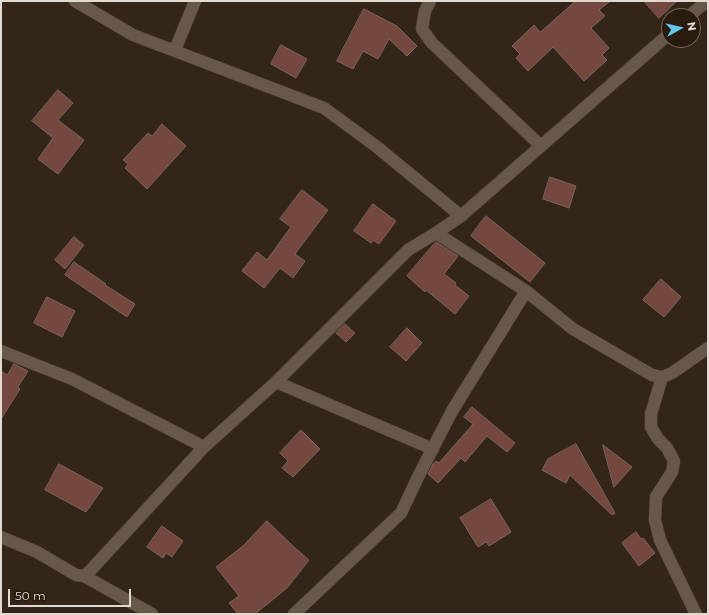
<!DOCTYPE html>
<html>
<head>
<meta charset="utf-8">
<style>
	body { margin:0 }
	#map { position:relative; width:709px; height:615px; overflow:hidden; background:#332619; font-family:Montserrat,sans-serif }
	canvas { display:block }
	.frame { position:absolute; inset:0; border:2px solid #e2d9d0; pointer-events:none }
	.north { position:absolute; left:661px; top:8px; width:40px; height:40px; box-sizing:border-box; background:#291c0f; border:1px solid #73685c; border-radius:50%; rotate:82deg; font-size:11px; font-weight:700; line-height:16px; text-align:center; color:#e2d9d0 }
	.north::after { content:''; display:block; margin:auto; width:14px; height:18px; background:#65c5ee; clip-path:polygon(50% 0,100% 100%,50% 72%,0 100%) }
	.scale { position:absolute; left:8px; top:589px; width:123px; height:18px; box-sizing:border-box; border:2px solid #e2d9d0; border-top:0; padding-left:5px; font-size:12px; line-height:14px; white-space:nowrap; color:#e2d9d0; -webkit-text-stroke:3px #291c0f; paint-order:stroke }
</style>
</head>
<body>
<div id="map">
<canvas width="709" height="615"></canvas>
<div class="frame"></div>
<div class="north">N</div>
<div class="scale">50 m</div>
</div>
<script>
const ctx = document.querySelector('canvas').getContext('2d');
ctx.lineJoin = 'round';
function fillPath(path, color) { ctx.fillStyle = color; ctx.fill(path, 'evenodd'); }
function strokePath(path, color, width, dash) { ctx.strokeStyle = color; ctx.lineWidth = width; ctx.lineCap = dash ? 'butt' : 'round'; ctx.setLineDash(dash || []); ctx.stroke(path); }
const building = new Path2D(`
	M 576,1 L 610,1 L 599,10 L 605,16 L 591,28 L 609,48 L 602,55 L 607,60 L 584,81 L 553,47 L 528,71 L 516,58 L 520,54 L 512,46 L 534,25 L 540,32 Z
	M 644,1 L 677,1 L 659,18 Z
	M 364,9 L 397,26 L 417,46 L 407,56 L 389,39 L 378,59 L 363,51 L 353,69 L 337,61 Z
	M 281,45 L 307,59 L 296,78 L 271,64 Z
	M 58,90 L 73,103 L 58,120 L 84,140 L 58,174 L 38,159 L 53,138 L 32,121 Z
	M 162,124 L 186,146 L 147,189 L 125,168 L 128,164 L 123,160 L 148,133 L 152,136 Z
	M 550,177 L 576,186 L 569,208 L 543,199 Z
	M 302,190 L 328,210 L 295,254 L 305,261 L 293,278 L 280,268 L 264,288 L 242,271 L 257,252 L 267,260 L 291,227 L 280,219 Z
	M 373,204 L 396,221 L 379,244 L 373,240 L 371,243 L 354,231 Z
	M 486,216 L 545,263 L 530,282 L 471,236 Z
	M 74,237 L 84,245 L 65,269 L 55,260 Z
	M 436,242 L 458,256 L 444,274 L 456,283 L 455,285 L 469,296 L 455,314 L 426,290 L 425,292 L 407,276 Z
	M 74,262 L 106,284 L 105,285 L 135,304 L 127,317 L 65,275 Z
	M 661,279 L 681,297 L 664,317 L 643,300 Z
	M 47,297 L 75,311 L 62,337 L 34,323 Z
	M 345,324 L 355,333 L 346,342 L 336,333 Z
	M 407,328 L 422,343 L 406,361 L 390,347 Z
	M 14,364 L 28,371 L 18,387 L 20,389 L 1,419 L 1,371 L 7,375 Z
	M 472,407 L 515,443 L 507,452 L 487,436 L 465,462 L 461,458 L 438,483 L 428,474 L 433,464 L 436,461 L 439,463 L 473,424 L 464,417 Z
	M 301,430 L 320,449 L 293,477 L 282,468 L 288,461 L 280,453 Z
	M 576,444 L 615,513 L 612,515 L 570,475 L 566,483 L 542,470 L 548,459 Z
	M 603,445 L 632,467 L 614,487 Z
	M 59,464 L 103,488 L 86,512 L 45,490 Z
	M 491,499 L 511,532 L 489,546 L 486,542 L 478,547 L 460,518 Z
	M 267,521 L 295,548 L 309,560 L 287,588 L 255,614 L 238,614 L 229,603 L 239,596 L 216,567 L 243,546 Z
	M 162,526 L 183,541 L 172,557 L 166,553 L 163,558 L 147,547 Z
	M 636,532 L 641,539 L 643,538 L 655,553 L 639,566 L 622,543 Z`);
const minor = new Path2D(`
	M 75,1 L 133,35 L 324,108 L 377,147 L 461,216
	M 430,1 L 425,11 L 422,29 L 432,43 L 541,146
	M 689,16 L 707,1
	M 175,50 L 195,1
	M 436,233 L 526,291 L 573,329 L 652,375 L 662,377 L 672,373 L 708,348
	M 1,351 L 72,379 L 204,447
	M 662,377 L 651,414 L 651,427 L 658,439 L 667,448 L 674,461 L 672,472 L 656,497 L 655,520 L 660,540 L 696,614
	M 276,382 L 433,449
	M 1,537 L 37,552 L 76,575 L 84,576 L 152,614
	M 84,576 L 89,572 L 204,447 L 276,382 L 408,250 L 436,233 L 461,216 L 669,34
	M 294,614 L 401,513 L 419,475 L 452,411 L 526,291`);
fillPath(building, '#74483e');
strokePath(building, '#7a645e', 1);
strokePath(minor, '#4f4438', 13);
strokePath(minor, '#675849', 12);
</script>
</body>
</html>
